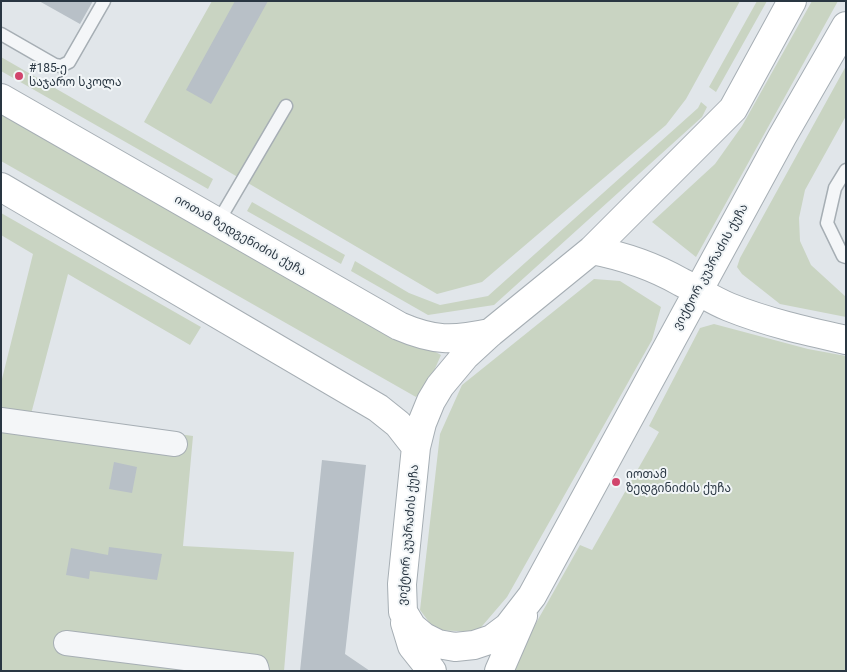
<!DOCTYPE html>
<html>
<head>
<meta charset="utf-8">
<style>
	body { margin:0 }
	#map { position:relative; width:847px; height:672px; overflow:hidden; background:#e1e6ea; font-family:Roboto,sans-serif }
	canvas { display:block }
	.frame { position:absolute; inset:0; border:2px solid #293642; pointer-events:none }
</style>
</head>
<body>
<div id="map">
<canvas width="847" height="672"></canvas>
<div class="frame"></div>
</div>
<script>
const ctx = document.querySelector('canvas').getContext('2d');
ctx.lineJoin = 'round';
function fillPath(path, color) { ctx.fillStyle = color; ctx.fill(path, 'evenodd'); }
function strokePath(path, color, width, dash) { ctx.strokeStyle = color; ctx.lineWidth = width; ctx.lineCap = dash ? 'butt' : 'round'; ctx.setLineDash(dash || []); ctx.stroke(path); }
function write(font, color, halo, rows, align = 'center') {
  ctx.font = font + ' Roboto,"Noto Sans Georgian",sans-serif'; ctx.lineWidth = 4; ctx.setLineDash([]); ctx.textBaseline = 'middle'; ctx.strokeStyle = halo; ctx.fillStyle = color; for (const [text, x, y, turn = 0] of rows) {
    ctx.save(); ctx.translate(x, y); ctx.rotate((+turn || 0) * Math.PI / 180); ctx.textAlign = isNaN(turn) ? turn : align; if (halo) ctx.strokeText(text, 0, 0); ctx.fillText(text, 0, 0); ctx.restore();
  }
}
const green = new Path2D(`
	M 212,1 L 740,1 L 686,99 L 666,125 L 482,282 L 437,294 L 144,122 Z
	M 757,1 L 767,1 L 716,92 L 709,87 Z
	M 812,1 L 838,1 L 696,257 L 652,222 L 715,164 L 742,126 Z
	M 1,57 L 213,179 L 208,189 L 1,71 Z
	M 846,66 L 846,116 L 805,190 L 799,218 L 800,241 L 811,265 L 846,297 L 846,317 L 780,304 L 742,274 L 737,267 L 740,258 Z
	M 701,102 L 707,107 L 702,117 L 494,305 L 428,315 L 351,271 L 355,261 L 409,293 L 440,305 L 488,296 L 698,108 Z
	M 1,109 L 441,355 L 430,380 L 416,397 L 1,161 Z
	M 252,202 L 345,255 L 341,264 L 247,211 Z
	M 1,213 L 201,327 L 190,345 L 68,274 L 31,414 L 193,436 L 183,546 L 294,552 L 284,671 L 1,671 L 1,383 L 33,254 L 1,235 Z
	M 594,279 L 620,281 L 661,307 L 652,340 L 507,597 L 477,632 L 435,630 L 420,610 L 440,434 L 462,385 Z
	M 714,324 L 808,349 L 846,356 L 846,671 L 509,671 L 580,545 L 592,550 L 659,432 L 649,426 L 700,328 Z`);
const building = new Path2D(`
	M 39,1 L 93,1 L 80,24 Z
	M 235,1 L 268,1 L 211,104 L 186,90 Z
	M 322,460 L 366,465 L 345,654 L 370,671 L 300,671 Z
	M 114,462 L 137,467 L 132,493 L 109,489 Z
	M 109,547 L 162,554 L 157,580 L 90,571 L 89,579 L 66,575 L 71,548 L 108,555 Z`);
const lane = new Path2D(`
	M 1,34 L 55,65 L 61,66 L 69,62 L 104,1
	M 846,170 L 835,188 L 827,223 L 843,256 L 846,257
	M 218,222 L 286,106`);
const street = new Path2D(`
	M 1,420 L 175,444
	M 66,643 L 256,667 L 257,671`);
const secondary = new Path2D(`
	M 792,1 L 733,109 L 592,250 L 490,333 L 465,356 L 440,386 L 431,401 L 422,423 L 416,447 L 402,584 L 403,612 L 412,627 L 424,637 L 438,644 L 455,647 L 474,645 L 492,639 L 508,627 L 532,596 L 782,137 L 846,26
	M 1,98 L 399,326 C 434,341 452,341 490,333
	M 1,187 L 378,408 L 398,424 L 416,447
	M 592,250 C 623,256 653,266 681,282 C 697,290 712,300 729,307 C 766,322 806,331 846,340
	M 405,623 L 412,646 L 432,671
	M 499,671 L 523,616`);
const markers = [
	[19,76,5,"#d1456c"],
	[616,482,5,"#d1456c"]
];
const poiNames = [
	["#185-ე",29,69],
	["საჯარო სკოლა",29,83],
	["იოთამ",626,475],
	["ზედგინიძის ქუჩა",626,489]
];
const streetNames = [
	["იოთამ ზედგენიძის ქუჩა",240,236,30],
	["ვიქტორ კუპრაძის ქუჩა",711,267,-61],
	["ვიქტორ კუპრაძის ქუჩა",409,535,-85]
];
fillPath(green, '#c9d4c2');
fillPath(building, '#b8c0c7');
strokePath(lane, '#a6aeb4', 15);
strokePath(street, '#a6aeb4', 26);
strokePath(secondary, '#a6aeb4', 30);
strokePath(lane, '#f4f6f8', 12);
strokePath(street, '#f4f6f8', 24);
strokePath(secondary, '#fff', 28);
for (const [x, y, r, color] of markers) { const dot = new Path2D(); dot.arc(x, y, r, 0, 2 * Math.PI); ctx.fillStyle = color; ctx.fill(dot); strokePath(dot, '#f1f5f7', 2); }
write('12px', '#293642', '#f1f5f7', poiNames, 'left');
write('12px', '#293642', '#f1f5f7', streetNames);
</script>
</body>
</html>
